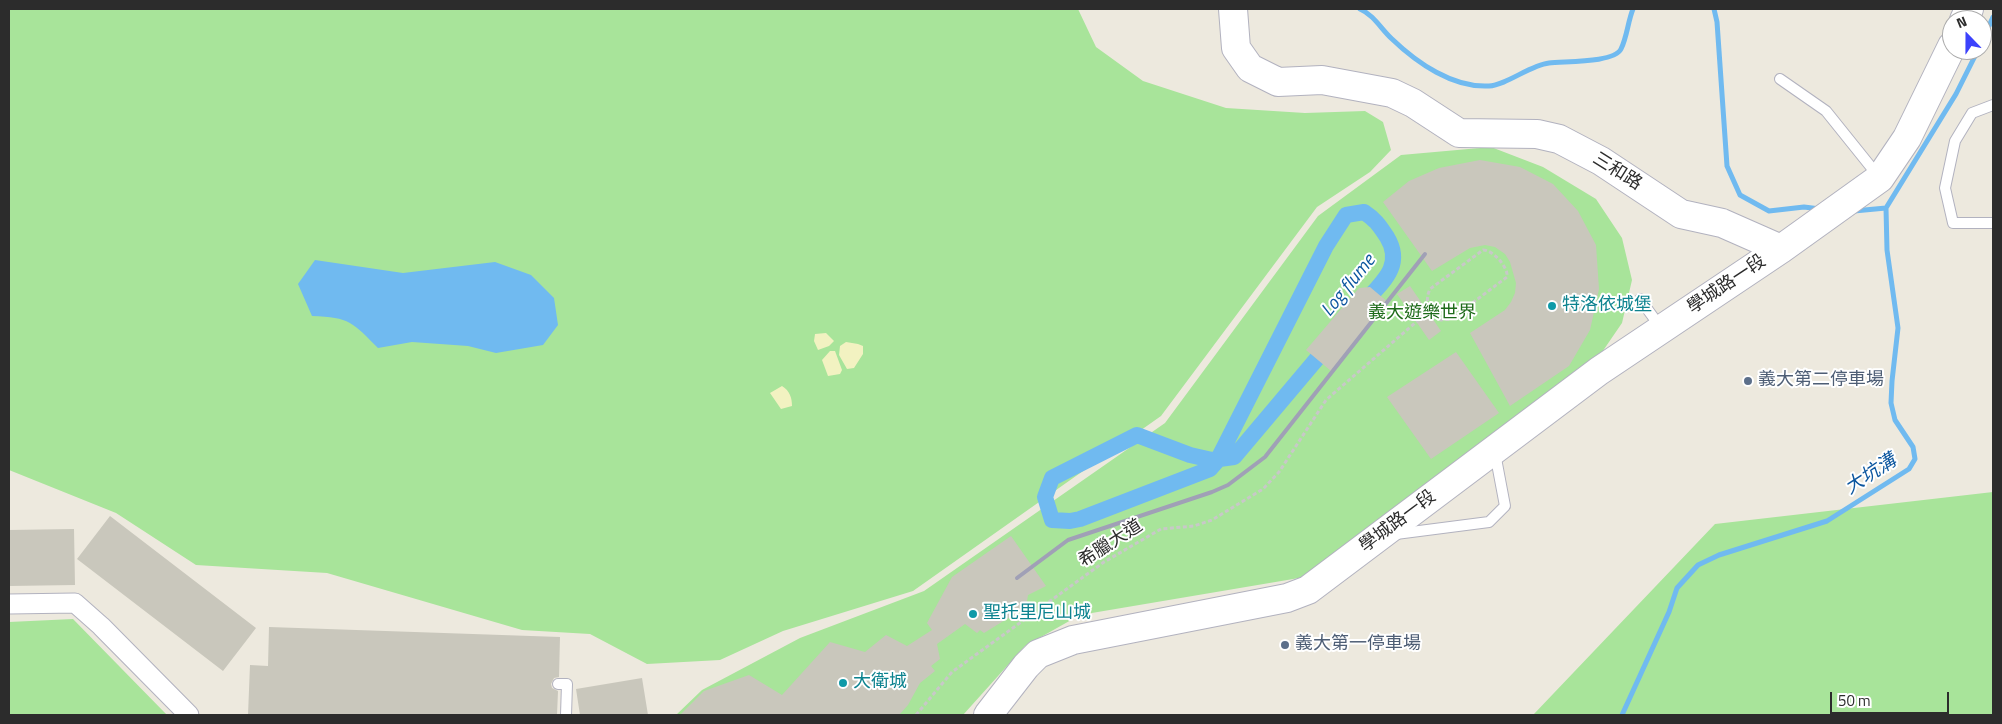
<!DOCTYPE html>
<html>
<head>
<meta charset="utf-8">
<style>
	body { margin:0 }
	#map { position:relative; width:2002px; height:724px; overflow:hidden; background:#ede9de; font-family:"Titillium Web",sans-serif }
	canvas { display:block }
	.frame { position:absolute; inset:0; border:10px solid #2c2c2c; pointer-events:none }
	.north { position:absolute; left:1942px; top:10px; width:50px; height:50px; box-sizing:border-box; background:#fff; border:1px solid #ababab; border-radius:50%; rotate:338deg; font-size:14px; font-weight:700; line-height:20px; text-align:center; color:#2c2c2c }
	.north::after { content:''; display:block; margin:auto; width:18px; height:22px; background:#3c42fc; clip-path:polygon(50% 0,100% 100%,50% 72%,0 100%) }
	.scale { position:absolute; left:1830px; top:692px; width:119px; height:22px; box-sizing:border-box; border:2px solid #2c2c2c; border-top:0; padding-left:6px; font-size:15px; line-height:18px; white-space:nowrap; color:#2c2c2c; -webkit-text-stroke:4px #fff; paint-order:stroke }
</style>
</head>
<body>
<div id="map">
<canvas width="2002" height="724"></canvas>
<div class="frame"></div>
<div class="north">N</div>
<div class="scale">50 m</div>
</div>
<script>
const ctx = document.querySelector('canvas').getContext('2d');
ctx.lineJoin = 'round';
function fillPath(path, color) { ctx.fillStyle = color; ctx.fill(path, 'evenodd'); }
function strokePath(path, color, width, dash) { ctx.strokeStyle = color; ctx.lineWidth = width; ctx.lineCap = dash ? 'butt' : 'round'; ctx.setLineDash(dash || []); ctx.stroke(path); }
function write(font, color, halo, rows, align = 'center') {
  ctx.font = font + ' "Titillium Web","Noto Sans TC",sans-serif'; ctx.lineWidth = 4; ctx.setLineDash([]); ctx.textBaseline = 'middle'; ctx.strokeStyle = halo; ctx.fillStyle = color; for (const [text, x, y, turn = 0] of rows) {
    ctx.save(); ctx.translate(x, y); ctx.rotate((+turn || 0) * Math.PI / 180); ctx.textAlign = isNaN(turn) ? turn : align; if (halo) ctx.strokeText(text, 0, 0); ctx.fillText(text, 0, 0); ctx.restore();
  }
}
const green = new Path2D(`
	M 9,9 L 1078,9 L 1096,47 L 1143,81 L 1226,108 L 1305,113 L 1365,111 L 1383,122 L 1391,150 L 1370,172 L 1317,207 L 1161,416 L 913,591 L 783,631 L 720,660 L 647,664 L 590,634 L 522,630 L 327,573 L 196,565 L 116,513 L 9,470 Z
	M 1491,147 L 1543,167 L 1596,199 L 1622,238 L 1632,280 L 1622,323 L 1598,358 L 1305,577 L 1080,615 L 1025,646 L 963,715 L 676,715 L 702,690 L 800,638 L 924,591 L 1165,423 L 1318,216 L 1401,155 Z
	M 1993,492 L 1993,715 L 1533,715 L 1715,524 Z
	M 73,619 L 167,715 L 9,715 L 9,622 Z`);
const sand = new Path2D(`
	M 826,333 L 834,341 L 829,346 L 818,350 L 814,341 L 815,334 Z
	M 846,342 L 858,344 L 863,346 L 863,354 L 854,368 L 847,369 L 839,355 L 840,346 Z
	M 830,351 L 835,351 L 842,370 L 840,374 L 828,376 L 822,360 Z
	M 782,386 C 790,391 792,398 792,406 L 781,409 L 770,393 Z`);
const water = new Path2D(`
	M 315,260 L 403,273 L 495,262 L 531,275 L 554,298 L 558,325 L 543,345 L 496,353 L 468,346 L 412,342 L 378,348 C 353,323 350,317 312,316 L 298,284 Z`);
const stream = new Path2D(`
	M 1360,9 C 1374,15 1381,29 1392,39 C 1417,63 1453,88 1489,86 C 1507,85 1530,65 1549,63 C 1565,61 1614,63 1621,49 C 1627,37 1628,21 1633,9
	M 1714,9 L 1717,22 L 1727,166 L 1740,195 L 1769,211 L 1804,207 L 1820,209
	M 1982,42 L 1993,17
	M 1854,211 L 1886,208
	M 1622,715 L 1669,612 L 1677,588 L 1698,565 L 1719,555 L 1827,521 L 1909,469 L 1915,459 L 1913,447 L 1895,420 L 1891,403 L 1892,381 L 1898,328 L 1887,250 L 1886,208 L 1956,94 L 1978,50`);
const canal = new Path2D(`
	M 1212,460 L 1190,455 L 1137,435 L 1052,478 L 1045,497 L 1052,520 L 1070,521 L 1080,519 L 1210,469 L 1217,461 L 1326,246 L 1346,215 L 1364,212 C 1376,220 1379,225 1387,237 C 1405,267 1380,284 1361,306
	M 1212,460 L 1234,457 L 1331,342`);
const building = new Path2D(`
	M 1480,160 L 1520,167 L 1553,184 L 1578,211 L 1596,245 L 1599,289 L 1590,330 L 1569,366 L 1510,406 L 1470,333 L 1505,310 L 1511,302 L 1515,293 L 1516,283 L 1510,262 L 1505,254 L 1495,247 L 1485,245 L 1470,248 L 1432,271 L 1383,202 L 1409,181 L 1439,168 Z
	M 1410,286 L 1441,331 L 1429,340 L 1397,294 Z
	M 1370,287 L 1389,303 L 1331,371 L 1306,350 L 1359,288 Z
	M 1456,352 L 1499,413 L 1431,459 L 1387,397 Z
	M 110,516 L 256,628 L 223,671 L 77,559 Z
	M 74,529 L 75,585 L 9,586 L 9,530 Z
	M 1011,536 L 1046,586 L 1028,595 L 1026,607 L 984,633 L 980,630 L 977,633 L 965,624 L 937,644 L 940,659 L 931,666 L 935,671 L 920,683 L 908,705 L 899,715 L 680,715 L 704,691 L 749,675 L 782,695 L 830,642 L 865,652 L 886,635 L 907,646 L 932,630 L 927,623 L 952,577 Z
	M 269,627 L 560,637 L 559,677 L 554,678 L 551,684 L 552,688 L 558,691 L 557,715 L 248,715 L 250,665 L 268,666 Z
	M 642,678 L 648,715 L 580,715 L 576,689 Z`);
const path = new Path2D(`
	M 1483,250 C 1492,249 1509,268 1507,277 L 1451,319 L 1441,320 C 1429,312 1424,302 1430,289 Z
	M 916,715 L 952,672 L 1104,562 L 1161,529 L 1194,526 L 1212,520 L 1263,489 L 1279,472 L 1326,400 L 1430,310`);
const lane = new Path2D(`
	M 1780,79 L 1826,111 L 1879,177
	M 1993,105 L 1972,113 L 1955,141 L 1945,188 L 1953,223 L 1993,223
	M 1640,299 L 1661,328
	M 1396,534 L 1489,522 L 1505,506 L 1495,453
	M 558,684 L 567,684 L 566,715`);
const street = new Path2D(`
	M 9,604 L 75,603 L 101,626 L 189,715`);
const secondary = new Path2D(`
	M 1233,9 L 1236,48 L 1250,68 L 1278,82 L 1322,80 L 1392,93 L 1413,103 L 1459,133 L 1537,134 L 1559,139 L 1601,161 L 1681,214 L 1722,223 L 1781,249
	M 1964,20 L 1969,9
	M 988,715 L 1026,666 L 1038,654 L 1073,640 L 1287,598 L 1308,590 L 1599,371 L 1781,249 L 1880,178 L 1907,138 L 1952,46`);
const rail = new Path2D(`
	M 1017,578 L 1068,540 L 1212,492 L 1228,485 L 1265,457 L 1425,254`);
const markers = [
	[1552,306,5,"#0f9aa8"],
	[1748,381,5,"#5c6f8a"],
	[973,614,5,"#0f9aa8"],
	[1285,645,5,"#5c6f8a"],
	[843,683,5,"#0f9aa8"]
];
const streetNames = [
	["三和路",1617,172,32],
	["學城路一段",1727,285,-34],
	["學城路一段",1398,522,-37],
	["希臘大道",1111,544,-33]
];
const cultureNames = [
	["特洛依城堡",1562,306],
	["聖托里尼山城",983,614],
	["大衛城",853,683]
];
const parkNames = [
	["義大遊樂世界",1422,314]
];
const serviceNames = [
	["義大第二停車場",1758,381],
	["義大第一停車場",1295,645]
];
const waterNames = [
	["Log flume",1349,286,-51],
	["大坑溝",1871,475,-33]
];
fillPath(green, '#a8e49a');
fillPath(sand, '#f2f2c1');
fillPath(water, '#70baf0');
strokePath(stream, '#70baf0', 5);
strokePath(canal, '#70baf0', 16);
fillPath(building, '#c9c7bc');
strokePath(lane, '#b2b2bf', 12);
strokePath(street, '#b2b2bf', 21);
strokePath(secondary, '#b2b2bf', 30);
strokePath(path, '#c8c8c8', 3, [4, 2.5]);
strokePath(lane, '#fff', 10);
strokePath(street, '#fff', 19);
strokePath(secondary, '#fff', 28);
strokePath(rail, '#a0a0b6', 4);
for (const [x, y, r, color] of markers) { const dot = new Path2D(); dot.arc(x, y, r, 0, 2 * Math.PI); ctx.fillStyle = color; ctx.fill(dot); strokePath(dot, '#fff', 2); }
write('18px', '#2c2c2c', '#fff', streetNames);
write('18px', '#0d838f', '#fff', cultureNames, 'left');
write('18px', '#1e6b1a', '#fff', parkNames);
write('18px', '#4e5e75', '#fff', serviceNames, 'left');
write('italic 19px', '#0c569f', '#fff', waterNames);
</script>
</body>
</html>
